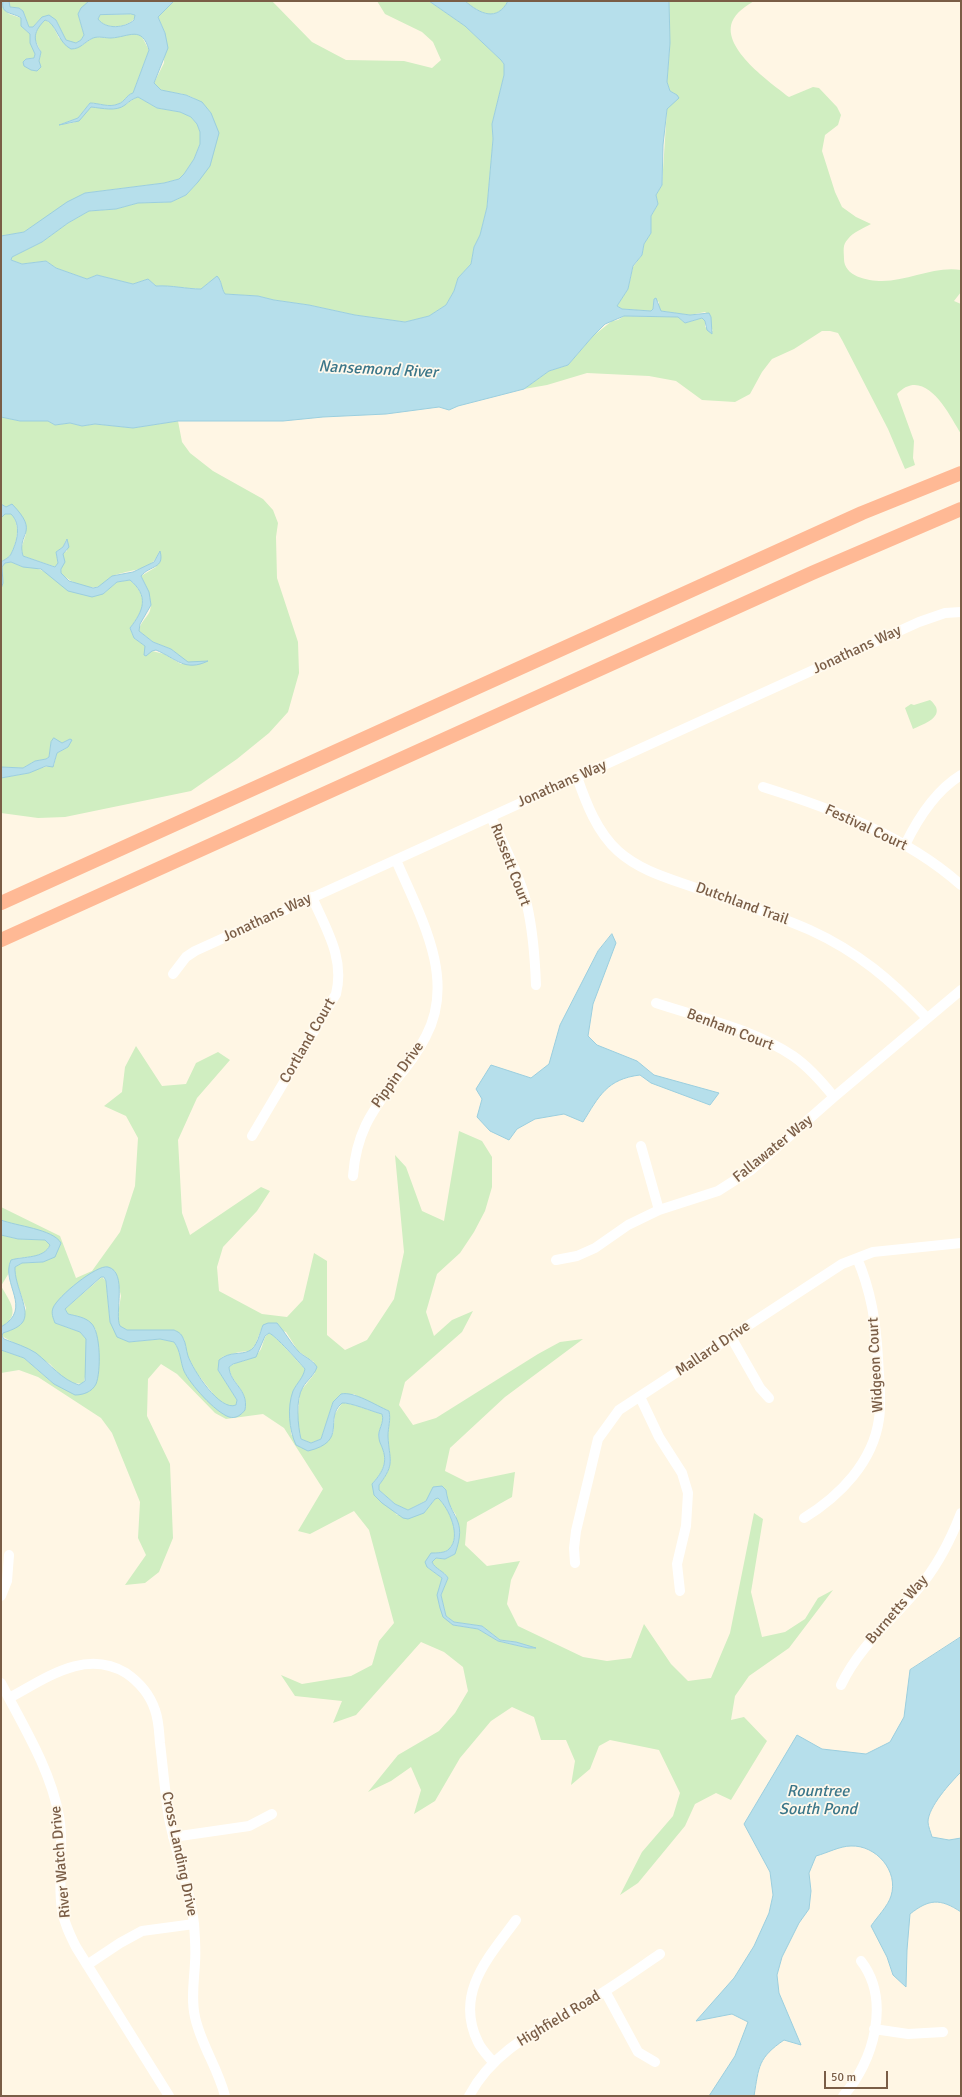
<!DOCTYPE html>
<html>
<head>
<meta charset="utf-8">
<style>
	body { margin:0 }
	#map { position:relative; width:962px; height:2097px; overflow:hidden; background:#fff6e4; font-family:Signika,sans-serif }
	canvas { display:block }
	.frame { position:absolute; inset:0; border:2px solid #7a5d46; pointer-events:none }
	.scale { position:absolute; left:824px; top:2071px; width:64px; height:18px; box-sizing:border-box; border:2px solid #7a5d46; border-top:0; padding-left:5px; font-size:12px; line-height:14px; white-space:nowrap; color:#7a5d46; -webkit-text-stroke:3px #fff9ed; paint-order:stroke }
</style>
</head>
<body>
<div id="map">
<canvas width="962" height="2097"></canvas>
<div class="frame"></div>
<div class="scale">50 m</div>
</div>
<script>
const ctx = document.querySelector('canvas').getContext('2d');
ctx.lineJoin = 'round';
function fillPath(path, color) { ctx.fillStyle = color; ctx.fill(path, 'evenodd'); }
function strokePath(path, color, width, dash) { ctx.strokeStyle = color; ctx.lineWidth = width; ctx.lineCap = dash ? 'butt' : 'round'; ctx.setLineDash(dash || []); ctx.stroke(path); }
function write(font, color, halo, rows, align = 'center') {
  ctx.font = font + ' Signika,sans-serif'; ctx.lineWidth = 3.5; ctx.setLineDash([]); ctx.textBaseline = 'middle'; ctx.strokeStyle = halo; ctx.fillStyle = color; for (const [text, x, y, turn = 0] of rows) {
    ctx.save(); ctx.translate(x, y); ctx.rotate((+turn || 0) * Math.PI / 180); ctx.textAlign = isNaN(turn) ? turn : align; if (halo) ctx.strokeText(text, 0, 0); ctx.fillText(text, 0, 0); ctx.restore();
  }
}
const green = new Path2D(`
	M 1,1 L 3,1 L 2,6 L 9,14 L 21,18 L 21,26 L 30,34 L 31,43 L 35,54 L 34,58 L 26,59 L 39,61 L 41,52 L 34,37 L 38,27 L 45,20 L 52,24 L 59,38 L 81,46 L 94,37 L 112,38 L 134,33 L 141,35 L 149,50 L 133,93 C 126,95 125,102 118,104 C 109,108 99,103 90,103 L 78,118 L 61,124 C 82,124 78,118 91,107 C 102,108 116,111 125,105 C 130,102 132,99 138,97 L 157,108 L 180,112 L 191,117 L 197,124 L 200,132 L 200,144 L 194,159 L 184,174 L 179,179 L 164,183 L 85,193 L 24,232 L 1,236 Z
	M 9,1 L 89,1 L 78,14 L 84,35 L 81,40 L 76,43 L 66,41 L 56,20 L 42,17 L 33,27 L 29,27 L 23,11 L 19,8 L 10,7 Z
	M 174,1 L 272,1 L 312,42 L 346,60 L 404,61 L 432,68 L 441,60 L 433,42 L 422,32 L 385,14 L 377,1 L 429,1 L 465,26 L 501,60 L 504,64 L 504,75 L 492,124 L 493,139 L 487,207 L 480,235 L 474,247 L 471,264 L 458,278 L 454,291 L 446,305 L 429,316 L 405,322 L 355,315 L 309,305 L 274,300 L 258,296 L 225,294 L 221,289 L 220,279 L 208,283 L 202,289 C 186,289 172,285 156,286 L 148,279 L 133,284 L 97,275 L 87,279 L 56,268 L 46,261 L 22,264 L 11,260 L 12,257 L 42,242 L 68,223 L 89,211 L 116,209 L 138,203 L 171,202 L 186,195 L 198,182 L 211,113 C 204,105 197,98 186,95 C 175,91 161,95 154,83 L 164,63 L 165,33 L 158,17 Z
	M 465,1 L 508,1 C 497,22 480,14 465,1 Z
	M 669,1 L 754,1 C 746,6 736,12 732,22 C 722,49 771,83 789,97 L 813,87 L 819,88 L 837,107 L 841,115 L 838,125 L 825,135 L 822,151 L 835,192 L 842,207 L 856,217 L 871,224 C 864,228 853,232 848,239 C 842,245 844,251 844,259 C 844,276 867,281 882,281 C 909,281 934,266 961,270 L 961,292 L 954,301 L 961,304 L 961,434 C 949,414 925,365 897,394 L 914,441 L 913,458 L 915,465 L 905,469 L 888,429 L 842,340 L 838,333 L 830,331 L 822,331 L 794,349 L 772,359 L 762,372 L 750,394 L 735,402 L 702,400 L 676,381 L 649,376 L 587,373 L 547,385 L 524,389 L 549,371 L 568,365 L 593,336 L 612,321 L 618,320 L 624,316 L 678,317 L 685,323 L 702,318 L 705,321 L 705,327 L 713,331 L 710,325 L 711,317 L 705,312 L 690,315 L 661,311 L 659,309 L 659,302 L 654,299 L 653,309 L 651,311 L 622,309 L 617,306 L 628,289 L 633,267 L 642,255 L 644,244 L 651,233 L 651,216 L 658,204 L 656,195 L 662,185 L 667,109 L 677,95 L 670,91 L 667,82 L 670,43 Z
	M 131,14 L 136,15 L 134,19 C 125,28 106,30 98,19 L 100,15 Z
	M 1,417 L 20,421 L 48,421 L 55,425 L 70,423 L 82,426 L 95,424 L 133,428 L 178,421 L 182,442 L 190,453 L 213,471 L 263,499 L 273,510 L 278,523 L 276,537 L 277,578 L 298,642 L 299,673 L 288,712 L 269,733 L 237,759 L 191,791 L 65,817 L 38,818 L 1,813 L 1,778 L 29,773 L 37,769 L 54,765 L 57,753 L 68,747 L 70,739 L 62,743 L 51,742 L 49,757 L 46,759 L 35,761 L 23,768 L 1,767 L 1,589 L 3,583 L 2,567 L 5,563 L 11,562 L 23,567 L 33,567 L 46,572 L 103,594 L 117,582 L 130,580 C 149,597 144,610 130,628 L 134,638 L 152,651 L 164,654 L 181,664 L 207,661 L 188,663 L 171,649 L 153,642 L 139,631 C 140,622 147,618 150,611 C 153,600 146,586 141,576 L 156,567 L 159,551 C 154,572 128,569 113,576 C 107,579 102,587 95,587 C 83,589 69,581 61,573 L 62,554 L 67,551 L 66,540 L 63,547 L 56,552 L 58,563 L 56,567 L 23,556 L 21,549 L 26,534 L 6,507 L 1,504 Z
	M 5,514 L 11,514 C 21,525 17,542 11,554 C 10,557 4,560 1,562 L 1,518 Z
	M 930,700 C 933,702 934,704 936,707 C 941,719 921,725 913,729 L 905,708 L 911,704 L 914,705 Z
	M 136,1046 L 162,1086 L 186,1084 L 196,1063 L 218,1052 L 230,1060 L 197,1098 L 178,1140 L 182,1213 L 190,1235 L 261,1187 L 270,1191 L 257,1211 L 223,1247 L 217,1267 L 219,1291 L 262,1314 L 287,1317 L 303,1300 L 314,1253 L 327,1261 L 327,1335 L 345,1350 L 367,1340 L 394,1299 L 404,1252 L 395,1155 L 406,1167 L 422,1211 L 444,1221 L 459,1131 L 482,1141 L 492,1157 L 492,1187 L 485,1211 L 474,1232 L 460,1253 L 437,1274 L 426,1312 L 434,1336 L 452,1320 L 473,1311 L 462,1332 L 405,1382 L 399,1405 L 413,1425 L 436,1418 L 538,1354 L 560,1342 L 583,1339 L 505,1397 L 450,1448 L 445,1471 L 467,1482 L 515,1472 L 512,1497 L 467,1522 L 465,1545 L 487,1566 L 520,1561 L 511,1580 L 507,1604 L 518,1626 L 583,1657 L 607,1661 L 631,1658 L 644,1624 L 671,1664 L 688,1681 L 711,1678 L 730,1633 L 754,1513 L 763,1519 L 751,1592 L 762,1637 L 785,1632 L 805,1619 L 818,1598 L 833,1590 L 789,1648 L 749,1676 L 735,1696 L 731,1720 L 744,1717 L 767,1741 L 731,1800 L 716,1793 L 695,1804 L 685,1826 L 638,1883 L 620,1895 L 642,1852 L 673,1816 L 680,1793 L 659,1750 L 610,1740 L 599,1746 L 590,1769 L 571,1785 L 575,1761 L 566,1740 L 541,1740 L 534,1717 L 512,1707 L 491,1721 L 460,1758 L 435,1801 L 414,1814 L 421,1790 L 411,1767 L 391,1781 L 368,1792 L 398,1755 L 439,1731 L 455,1713 L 468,1691 L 463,1667 L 444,1652 L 421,1642 L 356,1715 L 333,1723 L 342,1701 L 295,1696 L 281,1675 L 302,1684 L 351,1676 L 372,1665 L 379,1641 L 394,1623 L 369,1530 L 354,1511 L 310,1534 L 298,1531 L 323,1489 L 284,1428 L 263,1414 L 226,1419 L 215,1413 L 177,1374 L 161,1364 L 148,1379 L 147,1416 L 170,1464 L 173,1538 L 159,1572 L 145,1583 L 125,1585 L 146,1555 L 138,1538 L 140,1502 L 112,1433 L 101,1418 L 38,1377 L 19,1370 L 1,1373 L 1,1350 L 24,1358 L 54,1384 L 89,1392 L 96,1330 C 89,1319 80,1317 68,1314 L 65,1309 L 102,1277 L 106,1281 L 110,1322 L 129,1342 L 160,1339 L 174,1342 L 178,1348 L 187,1376 L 216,1409 L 245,1410 C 249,1389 231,1384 229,1367 C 238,1360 251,1362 259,1352 C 264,1346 262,1338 269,1333 C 275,1335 298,1362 305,1369 L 303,1376 L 294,1390 L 290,1411 L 291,1434 L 301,1448 L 333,1434 L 335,1414 L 342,1403 C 350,1402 372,1412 382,1414 C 385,1423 377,1430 379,1438 C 379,1442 382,1446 383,1450 C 388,1464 381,1474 372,1484 L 397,1515 L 424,1513 L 435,1499 L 438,1498 C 449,1508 462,1536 449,1549 C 446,1553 436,1553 431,1553 L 427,1567 L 442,1578 C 435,1602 438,1606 453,1625 L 478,1629 L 498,1641 L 528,1648 L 534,1648 L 516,1642 L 500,1640 L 482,1626 L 454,1622 L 446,1616 L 441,1595 L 448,1578 C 444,1571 435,1569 432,1562 L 436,1558 L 445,1559 L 455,1554 L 456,1515 L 448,1503 L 446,1490 L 408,1510 L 395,1504 L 379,1490 L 379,1485 C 396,1463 389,1460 388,1436 C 388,1427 391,1420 389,1411 L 366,1402 L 354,1394 L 333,1402 L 321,1439 L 311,1443 L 301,1439 L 297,1425 L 300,1392 L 315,1373 L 314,1362 L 298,1351 L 286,1332 L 263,1325 L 255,1345 L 250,1351 L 239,1352 L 222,1357 L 218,1370 L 237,1400 L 236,1405 L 231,1407 L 218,1400 L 196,1372 L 187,1355 L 184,1339 L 174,1330 L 127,1330 L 120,1327 L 117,1320 L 121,1296 L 115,1271 L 85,1277 L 55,1323 L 80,1332 L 86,1339 L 87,1370 L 83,1384 L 73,1383 L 62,1377 L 50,1364 L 2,1336 L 3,1333 L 21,1324 L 26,1308 L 15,1278 L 15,1267 L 22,1263 L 43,1262 L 61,1243 L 1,1220 L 1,1207 L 60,1236 L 76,1278 L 92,1271 L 120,1232 L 135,1186 L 138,1138 L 126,1116 L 104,1106 L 122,1092 L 125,1067 Z
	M 1,1235 L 18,1239 L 46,1240 L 50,1245 C 45,1257 29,1257 18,1258 L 1,1286 C 10,1302 22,1315 1,1327 Z`);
const water = new Path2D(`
	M 3,1 L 9,1 L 10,7 L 19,8 L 23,11 L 29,27 L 33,27 L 42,17 L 49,15 L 56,20 L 66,40 L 76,43 L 81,40 L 84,35 L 78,14 L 81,8 L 89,1 L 174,1 L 158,17 L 165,33 L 168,48 L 154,83 L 161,90 L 186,95 L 202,102 L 211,113 L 219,133 L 210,166 L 198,182 L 186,195 L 171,202 L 138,203 L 116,209 L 89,211 L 68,223 L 42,242 L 12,257 L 11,260 L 22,264 L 46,261 L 56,268 L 87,279 L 97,275 L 133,284 L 148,279 L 156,286 C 172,285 186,289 201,289 L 217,276 C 222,281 221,288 225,294 L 258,296 L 274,300 L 309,305 L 355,315 L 405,322 L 429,316 L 446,305 L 454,291 L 458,278 L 471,264 L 474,247 L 480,235 L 487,207 L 493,139 L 492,124 L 504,75 L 504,64 L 501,60 L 465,26 L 429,1 L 465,1 C 480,14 497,22 508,1 L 669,1 L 670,43 L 667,82 L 670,91 L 677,95 L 679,98 L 667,109 L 663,145 L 662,185 L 656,195 L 658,204 L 651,216 L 651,233 L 644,244 L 642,255 L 633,266 L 628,289 L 617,306 L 622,309 L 651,311 L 653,309 L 654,299 L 656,298 L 661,311 L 690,315 L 709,313 L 711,317 L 712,334 L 707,330 L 705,321 L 702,318 L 685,323 L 678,317 L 624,316 L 605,324 L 593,336 L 568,365 L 549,371 L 524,389 L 458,406 L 449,410 L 439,407 L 386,414 L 323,417 L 283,421 L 178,421 L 133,428 L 95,424 L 82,426 L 70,423 L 55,425 L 48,421 L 20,421 L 1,417 L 1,236 L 24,232 L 67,202 L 85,193 L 164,183 L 179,179 L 184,174 L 194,159 L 200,144 L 200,132 L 197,124 L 191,117 L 180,112 L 157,108 L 138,97 C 132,99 130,101 125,105 C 116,112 102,108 91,107 L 79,121 L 59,125 L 78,118 L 90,103 C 99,103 109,108 118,104 C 125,102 126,95 133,93 L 149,50 C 142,25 129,37 111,38 C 106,38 98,36 93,38 C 84,42 81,49 71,49 C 58,43 56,22 45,20 C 34,31 32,39 41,52 L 39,61 L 41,67 L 37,71 L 31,70 L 24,66 L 23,62 L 26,59 L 34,58 L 35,54 L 30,43 L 30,34 L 21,26 L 21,18 C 13,12 0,15 3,1 ZM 131,14 L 135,15 L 134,20 C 125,28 106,30 98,19 L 100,15 Z
	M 1,504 L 6,507 L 12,504 C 41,534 16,532 23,556 L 55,567 L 58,563 L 56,552 L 63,547 L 67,539 L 69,547 L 63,554 L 65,562 L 61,569 L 61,573 L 69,581 L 93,588 L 98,587 L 112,576 L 133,572 L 154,562 L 160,551 C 165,569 150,565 141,576 L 149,592 L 151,605 L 140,624 L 139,631 L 153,642 L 171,649 L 188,662 L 208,661 C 185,672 177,659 156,650 L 152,651 L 146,656 L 144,655 L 145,646 L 134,638 L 130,628 C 144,610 149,596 130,580 L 117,582 L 103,594 L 92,597 L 68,591 L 41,569 L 23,567 L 11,562 L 5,563 L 2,567 L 3,583 L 1,589 L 1,562 C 4,560 10,557 11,554 C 17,542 22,525 11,514 L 5,514 L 1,518 Z
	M 54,738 L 62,743 L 70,739 L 72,740 L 68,747 L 57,753 L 53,767 L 46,766 L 29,773 L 1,778 L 1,767 L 23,768 L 35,761 L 46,759 L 49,757 L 51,742 Z
	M 612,934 L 616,943 L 593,1004 L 588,1036 L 597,1045 L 637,1061 L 654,1075 L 719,1093 L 710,1105 L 651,1083 L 640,1075 C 607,1079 599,1096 583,1122 L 564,1114 L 535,1119 L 517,1129 L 509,1140 L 490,1131 L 477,1117 L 482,1099 L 476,1089 L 491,1065 L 531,1078 L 549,1064 L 560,1025 L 598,951 Z
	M 1,1220 C 16,1226 53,1229 61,1243 L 55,1257 L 43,1262 L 22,1263 L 15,1267 C 14,1286 32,1312 22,1323 C 18,1328 9,1331 3,1333 L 2,1336 L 4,1339 C 14,1343 27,1347 36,1353 C 50,1364 62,1380 79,1385 L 85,1381 L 86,1339 L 80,1332 L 55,1323 C 53,1318 51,1313 53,1308 C 57,1297 97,1264 108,1267 C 128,1272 114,1314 120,1326 L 127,1330 L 174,1330 C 178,1332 181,1333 183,1338 C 186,1343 186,1350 188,1356 C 193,1370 220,1412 236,1405 L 237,1400 L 218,1370 L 219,1360 C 230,1351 241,1355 249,1351 C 257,1348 260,1332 263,1325 L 268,1323 L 277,1323 C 285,1332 290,1342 298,1351 C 304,1357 312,1359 317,1367 C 314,1376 307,1380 303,1387 C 295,1399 298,1427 301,1439 L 311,1443 L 321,1439 L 333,1402 L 341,1394 C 354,1391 375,1405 389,1411 C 391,1420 388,1427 388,1436 C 389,1460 396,1463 379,1485 L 379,1490 L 395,1504 L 408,1510 L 426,1501 L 433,1487 L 442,1486 L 446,1490 C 450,1520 468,1517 455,1554 L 445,1559 L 436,1558 L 432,1562 C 435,1569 444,1571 448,1578 L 441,1595 L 446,1616 L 454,1622 L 482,1626 L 500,1640 L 516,1642 L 536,1648 L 528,1648 L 498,1641 L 478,1629 L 453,1625 L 443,1617 L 440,1608 L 437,1595 L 442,1578 L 427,1567 L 425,1562 L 431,1553 C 436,1553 446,1553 449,1549 C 462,1537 449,1508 438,1498 L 435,1499 L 424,1513 L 408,1519 L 403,1518 L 382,1503 L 374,1495 L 372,1484 C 381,1474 388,1464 383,1450 C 382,1446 379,1442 379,1438 C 377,1430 385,1423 382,1414 C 373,1412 350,1402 342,1403 C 323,1419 349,1441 308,1451 L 296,1445 C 289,1430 287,1407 293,1391 C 297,1383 303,1378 305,1369 C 299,1362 275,1335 269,1333 L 265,1336 L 256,1357 L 233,1364 L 229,1367 C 230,1384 249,1389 245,1410 C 241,1415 236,1419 229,1417 C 215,1412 190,1384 184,1371 C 180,1361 181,1351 174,1342 L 160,1339 L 129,1342 L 117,1337 L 110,1322 L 106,1281 L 104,1277 L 101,1277 L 65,1309 L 68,1314 C 76,1316 85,1317 91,1323 C 101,1332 101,1372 96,1384 C 92,1392 83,1395 75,1395 L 54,1384 L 24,1358 L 1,1350 L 1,1327 C 34,1308 0,1284 11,1260 C 24,1256 44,1259 50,1245 L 45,1240 L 18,1239 L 1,1235 Z
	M 961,1637 L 961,1772 C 951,1782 928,1807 928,1822 C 928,1826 931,1833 932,1837 L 949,1840 L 961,1838 L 961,1912 C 940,1898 929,1899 910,1914 L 907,1950 L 906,1987 L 893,1975 L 887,1957 L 871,1926 C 877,1917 888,1906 891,1896 C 899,1871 876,1845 851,1846 C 840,1846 827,1853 816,1856 L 809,1873 L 811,1891 L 809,1909 L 799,1923 L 782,1957 L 777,1975 L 779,1993 L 801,2045 L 784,2040 C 758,2058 759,2066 754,2096 L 709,2096 L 735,2056 L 748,2022 L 732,2014 L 696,2021 L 734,1978 L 754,1946 L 769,1913 L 773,1895 L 770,1872 L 744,1824 L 797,1735 L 822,1749 L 866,1754 L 890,1742 L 904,1717 L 910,1670 Z`);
const minor = new Path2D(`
	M 577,777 C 586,803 597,832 618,851 C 639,870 667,878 693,887 C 732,901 772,913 810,930 C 858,952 891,980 927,1018
	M 763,787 C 833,809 906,836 961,885
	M 491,817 C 504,845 519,874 527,905 C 533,931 535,959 536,985
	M 905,845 C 918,818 935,791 961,775
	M 173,974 L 186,957 L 195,951 L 919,622 L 945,613 L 961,612
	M 656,1003 C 701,1018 753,1029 793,1056 C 809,1067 822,1082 834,1097
	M 252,1136 L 336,994 C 345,958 326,929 312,897
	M 641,1146 L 659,1210
	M 353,1176 C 356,1135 370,1113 395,1081 C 407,1067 418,1052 426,1036 C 457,978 419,914 396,860
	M 556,1260 L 577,1256 L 595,1248 L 628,1225 L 659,1210 L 718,1191 L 751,1170 L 834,1097 L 961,990
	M 731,1337 L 760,1388 L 769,1398
	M 640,1397 L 659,1437 L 682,1473 L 688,1493 L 686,1526 L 677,1564 L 680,1591
	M 804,1518 C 840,1496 873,1462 879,1419 C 882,1399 879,1379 878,1358 C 876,1322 871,1291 857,1258
	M 575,1563 L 574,1548 L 576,1531 L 598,1439 L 619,1410 L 842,1264 L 873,1252 L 961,1243
	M 1,1596 L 7,1581 L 9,1555
	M 1,1683 C 23,1726 50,1768 59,1816 C 65,1848 57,1879 62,1910 C 64,1923 70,1935 76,1947 L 169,2096
	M 841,1685 C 859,1647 891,1621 917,1590 C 936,1568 951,1539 961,1513
	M 9,1698 C 45,1679 85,1648 126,1673 C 139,1682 150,1695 155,1710 C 159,1721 159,1732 160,1743 C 163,1768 165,1793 169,1818 C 176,1854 190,1888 194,1924 C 195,1937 196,1950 195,1963 C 194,1981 191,2000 195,2017 C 201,2045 218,2068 225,2096
	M 173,1837 L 249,1826 L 272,1814
	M 87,1965 L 120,1943 L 142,1931 L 194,1924
	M 605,1991 L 638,2052 L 655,2062
	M 874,2029 L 908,2034 L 943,2032
	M 493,2062 C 488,2056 481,2049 478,2042 C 454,1993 489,1957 516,1920
	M 469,2096 C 497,2044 546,2028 594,1998 C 617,1984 638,1969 660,1954
	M 843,2096 C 874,2062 891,2000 861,1961`);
const highway = new Path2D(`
	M 1,903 L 862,513 L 961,473
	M 1,940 L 812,573 L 961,509`);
const streetNames = [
	["Jonathans Way",857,650,-25],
	["Jonathans Way",562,784,-24],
	["Festival Court",866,828,25],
	["Russett Court",510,865,69],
	["Dutchland Trail",742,904,20],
	["Jonathans Way",267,918,-25],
	["Benham Court",730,1030,21],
	["Cortland Court",308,1041,-60],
	["Pippin Drive",398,1075,-54],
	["Fallawater Way",773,1149,-39],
	["Mallard Drive",713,1349,-34],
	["Widgeon Court",876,1365,-93],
	["Burnetts Way",897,1610,-49],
	["Cross Landing Drive",179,1854,78],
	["River Watch Drive",61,1862,-95],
	["Highfield Road",559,2019,-31]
];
const waterNames = [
	["Nansemond River",378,370,3],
	["Rountree",818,1792],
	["South Pond",818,1810]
];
fillPath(green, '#d0eec1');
fillPath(water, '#b6dfeb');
strokePath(water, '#9bcede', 1);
strokePath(minor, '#fff', 10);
strokePath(highway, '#ffb995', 14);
write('15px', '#7a5d46', '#fff9ed', streetNames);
write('italic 16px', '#3b7689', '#fff9ed', waterNames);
</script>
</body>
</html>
